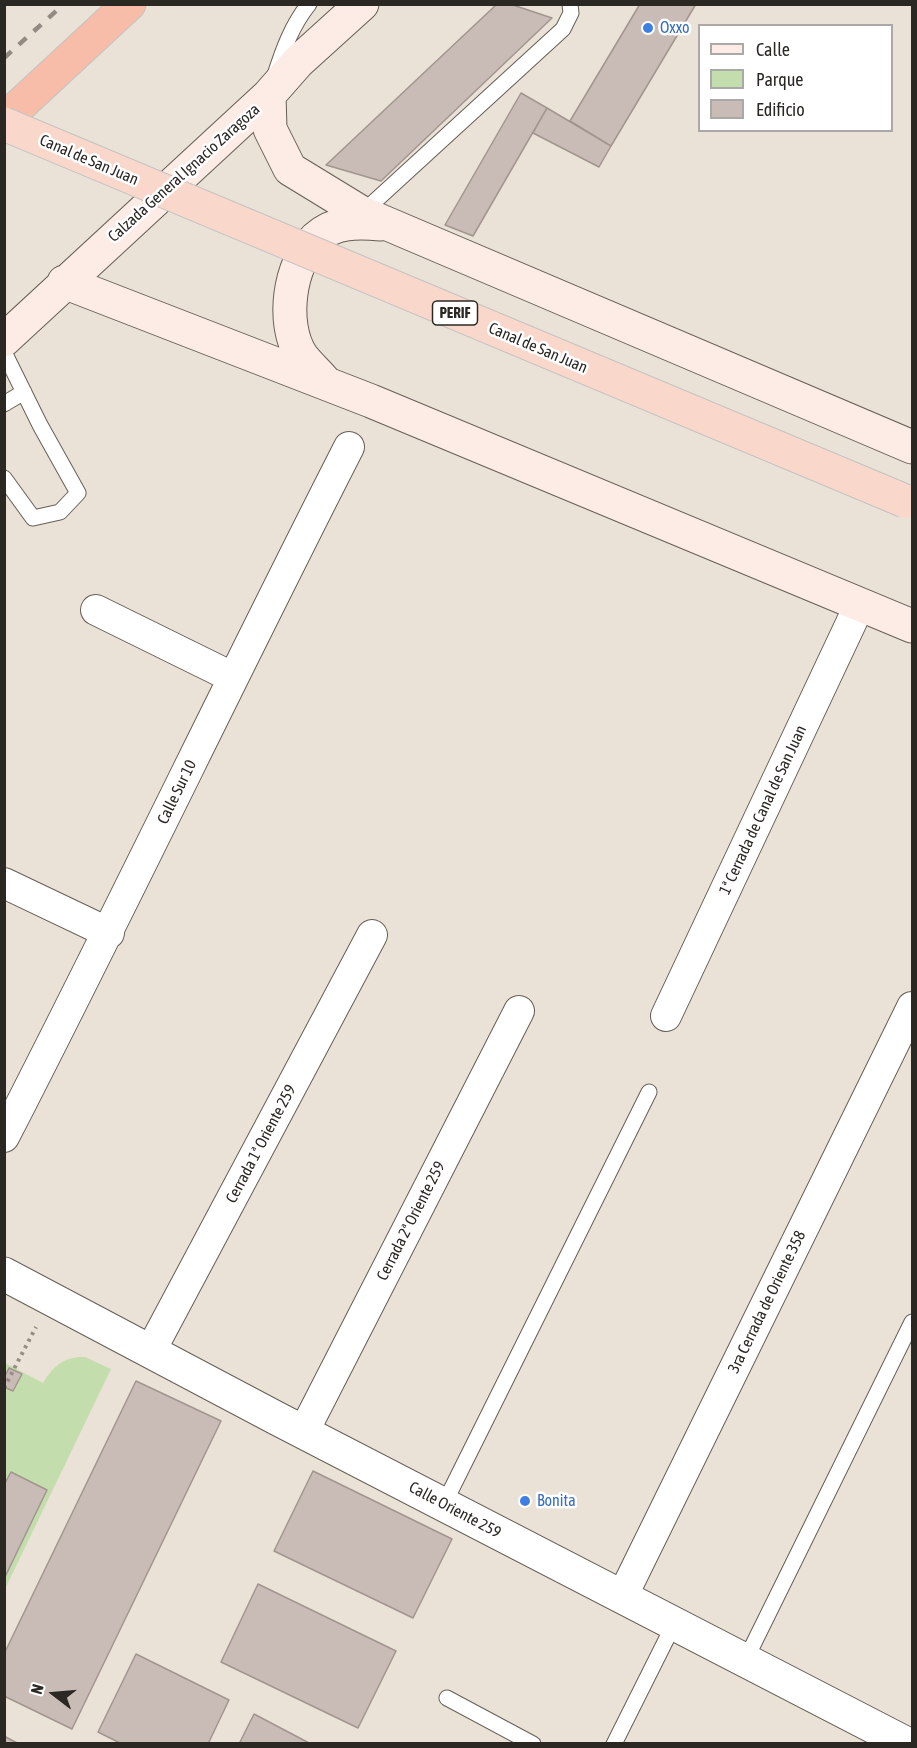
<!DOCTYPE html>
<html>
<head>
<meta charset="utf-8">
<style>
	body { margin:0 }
	#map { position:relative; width:917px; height:1748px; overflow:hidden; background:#eae2d7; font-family:"Asap Condensed",sans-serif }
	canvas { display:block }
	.frame { position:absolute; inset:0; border:6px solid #2b2824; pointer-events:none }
	.legend { position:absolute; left:698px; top:24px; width:195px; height:108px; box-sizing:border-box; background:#fff; border:2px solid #aaa9a7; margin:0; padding:8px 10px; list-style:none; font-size:18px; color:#2b2824 }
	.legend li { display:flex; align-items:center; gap:12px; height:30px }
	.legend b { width:30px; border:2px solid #aaa9a7 }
	.north { position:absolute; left:24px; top:1664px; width:60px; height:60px; -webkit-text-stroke:4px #fff; paint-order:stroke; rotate:286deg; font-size:16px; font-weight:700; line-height:24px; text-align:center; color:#2b2824 }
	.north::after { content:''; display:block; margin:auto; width:21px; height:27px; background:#2b2824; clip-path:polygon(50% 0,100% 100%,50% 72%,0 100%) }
</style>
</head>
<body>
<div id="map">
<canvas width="917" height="1748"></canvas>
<div class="frame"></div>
<ul class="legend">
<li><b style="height:8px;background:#fdebe5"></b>Calle</li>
<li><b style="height:16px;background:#c4ddac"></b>Parque</li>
<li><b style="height:16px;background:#c9bcb6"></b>Edificio</li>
</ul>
<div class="north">N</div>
</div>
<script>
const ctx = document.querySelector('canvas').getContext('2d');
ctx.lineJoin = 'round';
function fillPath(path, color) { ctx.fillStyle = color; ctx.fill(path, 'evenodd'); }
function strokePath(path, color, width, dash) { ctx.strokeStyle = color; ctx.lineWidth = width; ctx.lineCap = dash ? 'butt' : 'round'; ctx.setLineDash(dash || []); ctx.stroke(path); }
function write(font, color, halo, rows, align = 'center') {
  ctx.font = font + ' "Asap Condensed",sans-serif'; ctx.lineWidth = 5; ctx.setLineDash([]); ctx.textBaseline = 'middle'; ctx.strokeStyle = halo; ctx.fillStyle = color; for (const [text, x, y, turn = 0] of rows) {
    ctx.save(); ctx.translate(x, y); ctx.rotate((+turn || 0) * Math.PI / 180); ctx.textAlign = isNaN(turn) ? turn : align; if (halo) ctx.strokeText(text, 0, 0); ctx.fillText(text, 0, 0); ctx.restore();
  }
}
const green = new Path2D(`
	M 85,1357 L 111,1369 L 5,1589 L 5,1363 L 43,1383 C 53,1366 65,1356 85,1357 Z`);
const building = new Path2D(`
	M 497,4 L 510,4 L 552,18 L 381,181 L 326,165 Z
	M 640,4 L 696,4 L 611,146 L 570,121 Z
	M 521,93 L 547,108 L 473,236 L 445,225 Z
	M 547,108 L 611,146 L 599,167 L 533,133 Z
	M 9,1368 L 22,1374 L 13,1391 L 4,1387 L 4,1378 Z
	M 136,1381 L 221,1421 L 72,1729 L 4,1696 L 4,1654 Z
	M 313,1471 L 452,1539 L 413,1618 L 274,1551 Z
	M 11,1472 L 47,1490 L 4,1579 L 4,1485 Z
	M 258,1584 L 396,1651 L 358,1728 L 221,1662 Z
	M 136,1654 L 229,1700 L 208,1744 L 122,1744 L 98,1732 Z
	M 254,1714 L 311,1744 L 239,1744 Z
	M 4,1736 L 19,1744 L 4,1744 Z`);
const path = new Path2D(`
	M 4,1388 L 36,1327`);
const service = new Path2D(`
	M 275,75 C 283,50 292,25 309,4
	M 362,213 L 563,29 L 571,13 L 570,4
	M 4,352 L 40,425 L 78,493 L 60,512 L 33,518 L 4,478
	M 4,404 L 24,392
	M 444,1504 L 649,1092
	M 746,1659 L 912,1322
	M 447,1698 L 533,1744
	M 614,1744 L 674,1624`);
const minor = new Path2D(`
	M 96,610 L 232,677
	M 4,883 L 109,933
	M 666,1016 L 860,604
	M 4,1137 C 122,908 232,676 349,447
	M 150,1352 L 372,935
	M 304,1431 L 519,1011
	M 622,1597 L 912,1007`);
const tertiary = new Path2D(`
	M 4,1274 L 278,1419 L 907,1744`);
const secondary = new Path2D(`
	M 269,95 L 270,129 L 290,169 L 362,213 L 912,447
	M 64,282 L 371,401 L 912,626
	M 4,340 L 269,95 L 298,62 L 362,4
	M 325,382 C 318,373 307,364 301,355 C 281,323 289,264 316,238 C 335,221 358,222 381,224`);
const motorway = new Path2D(`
	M 4,120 L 129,4`);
const rail = new Path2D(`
	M 4,58 L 64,4`);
const primaryBridge = new Path2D(`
	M 4,124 L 905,501`);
const markers = [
	[648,28,6,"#3f7fe0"],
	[525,1501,6,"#3f7fe0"]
];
const shields = [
	[455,313,45]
];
const shieldNames = [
	["PERIF",455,313]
];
const shopNames = [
	["Oxxo",660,28],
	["Bonita",537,1501]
];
const streetNames = [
	["Canal de San Juan",89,160,23],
	["Calzada General Ignacio Zaragoza",184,173,-42],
	["Canal de San Juan",538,348,23],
	["Calle Sur 10",177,792,-64],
	["1ª Cerrada de Canal de San Juan",763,810,-65],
	["Cerrada 1ª Oriente 259",261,1144,-62],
	["Cerrada 2ª Oriente 259",411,1221,-63],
	["3ra Cerrada de Oriente 358",767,1302,-64],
	["Calle Oriente 259",455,1510,28]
];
fillPath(green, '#c4ddac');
fillPath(building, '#c9bcb6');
strokePath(building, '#a29590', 1.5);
strokePath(service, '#665f56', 17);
strokePath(minor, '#665f56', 32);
strokePath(tertiary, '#665f56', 35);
strokePath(secondary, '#665f56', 35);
strokePath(motorway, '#c4c3c2', 35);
strokePath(path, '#948e86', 4, [3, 4.5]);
strokePath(service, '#fff', 15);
strokePath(minor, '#fff', 30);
strokePath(tertiary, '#fff', 33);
strokePath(secondary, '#fdebe5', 33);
strokePath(motorway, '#f7bda9', 33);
strokePath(rail, '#918b83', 4.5, [10, 10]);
strokePath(primaryBridge, '#c4c3c2', 35, []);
strokePath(primaryBridge, '#fad7cb', 33);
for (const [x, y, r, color] of markers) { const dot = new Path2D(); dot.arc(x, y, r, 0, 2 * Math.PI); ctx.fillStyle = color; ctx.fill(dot); strokePath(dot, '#fff', 2); }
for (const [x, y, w] of shields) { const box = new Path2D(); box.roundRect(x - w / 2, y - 12, w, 24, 4.5); ctx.fillStyle = '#fff'; ctx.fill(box); strokePath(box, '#2b2824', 1.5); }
write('bold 15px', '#2b2824', null, shieldNames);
write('16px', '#366cbe', '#fff', shopNames, 'left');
write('16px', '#2b2824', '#fff', streetNames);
</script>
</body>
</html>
